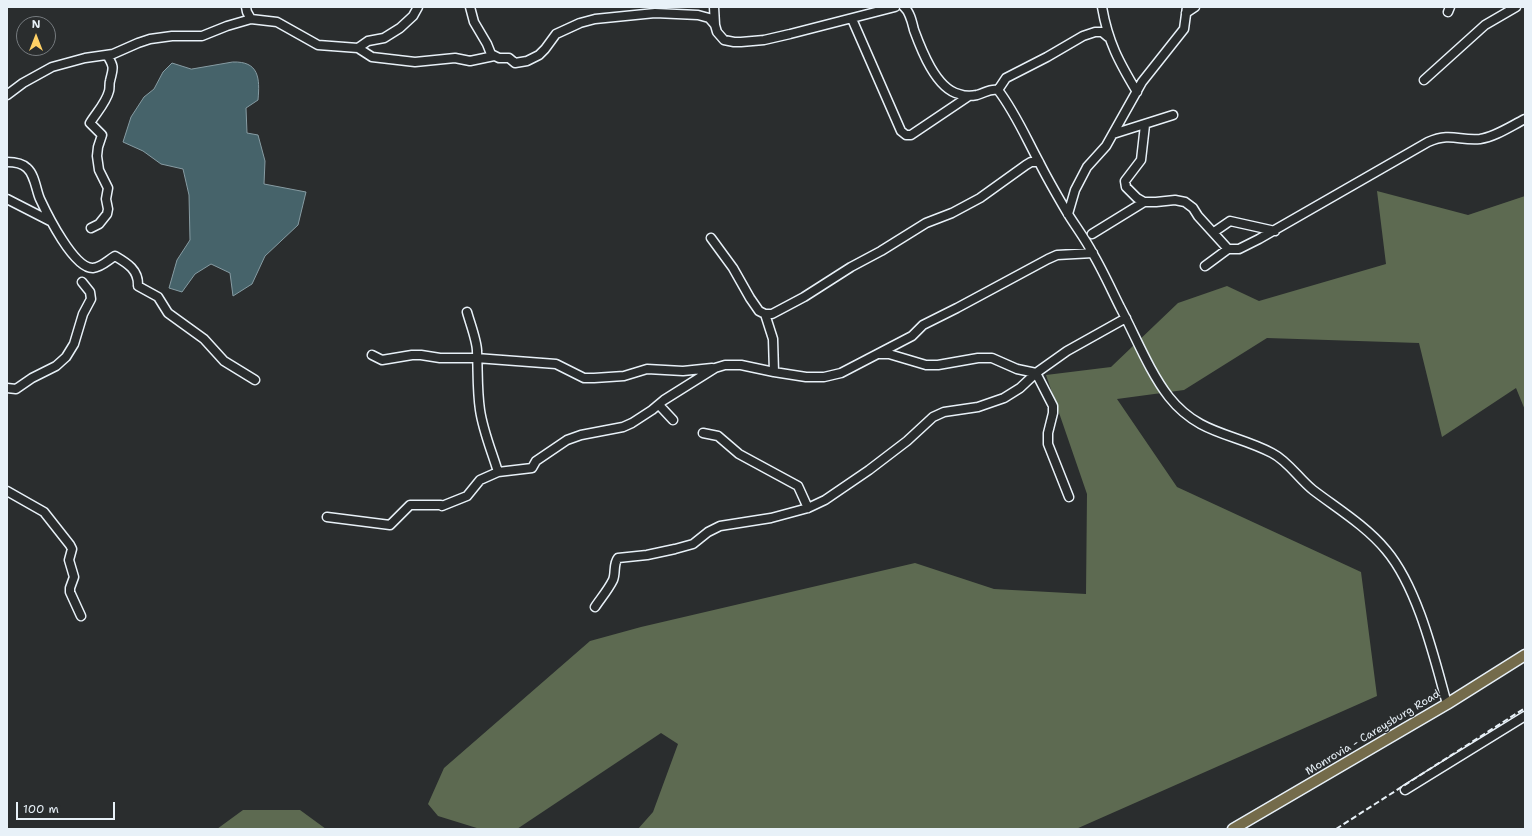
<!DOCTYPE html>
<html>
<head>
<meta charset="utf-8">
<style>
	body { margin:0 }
	#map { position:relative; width:1532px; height:836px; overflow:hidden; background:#2a2d2e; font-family:"Shantell Sans",sans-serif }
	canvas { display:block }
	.frame { position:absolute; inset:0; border:8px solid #e8f1f8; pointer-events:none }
	.north { position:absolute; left:16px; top:16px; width:40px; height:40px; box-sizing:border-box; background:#2a2d2e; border:1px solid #767b7f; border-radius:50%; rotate:0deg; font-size:11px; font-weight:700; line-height:16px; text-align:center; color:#e8f1f8 }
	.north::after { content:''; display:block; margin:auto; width:14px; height:18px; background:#ffd166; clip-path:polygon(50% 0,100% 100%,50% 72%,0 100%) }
	.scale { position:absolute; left:16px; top:802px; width:99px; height:18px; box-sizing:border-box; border:2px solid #e8f1f8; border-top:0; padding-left:5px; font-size:12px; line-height:14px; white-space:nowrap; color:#e8f1f8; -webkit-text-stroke:3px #2a2d2e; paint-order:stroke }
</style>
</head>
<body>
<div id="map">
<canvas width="1532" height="836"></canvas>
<div class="frame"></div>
<div class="north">N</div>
<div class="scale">100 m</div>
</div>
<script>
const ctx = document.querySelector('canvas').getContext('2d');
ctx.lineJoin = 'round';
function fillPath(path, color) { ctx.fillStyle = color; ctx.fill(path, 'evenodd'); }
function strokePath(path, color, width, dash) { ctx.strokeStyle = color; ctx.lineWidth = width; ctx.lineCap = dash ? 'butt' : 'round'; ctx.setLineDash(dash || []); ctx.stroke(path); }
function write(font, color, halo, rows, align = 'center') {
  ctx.font = font + ' "Shantell Sans",sans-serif'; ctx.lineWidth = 3; ctx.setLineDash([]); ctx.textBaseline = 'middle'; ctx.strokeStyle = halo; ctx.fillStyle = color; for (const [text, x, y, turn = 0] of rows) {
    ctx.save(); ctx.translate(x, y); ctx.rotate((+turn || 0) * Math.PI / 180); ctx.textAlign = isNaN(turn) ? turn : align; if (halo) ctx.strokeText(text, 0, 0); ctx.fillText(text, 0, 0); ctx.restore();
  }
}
const green = new Path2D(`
	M 1377,191 L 1468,215 L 1525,196 L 1525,410 L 1516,388 L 1442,437 L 1419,343 L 1267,338 L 1184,390 L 1117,399 L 1177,487 L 1361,572 L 1377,696 L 1076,829 L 638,829 L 653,812 L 678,744 L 661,733 L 517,829 L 480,829 L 438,816 L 428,804 L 444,768 L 590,641 L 641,627 L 915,563 L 994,589 L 1086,594 L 1087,494 L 1046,375 L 1111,367 L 1178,303 L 1227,286 L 1259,301 L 1386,264 Z
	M 243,810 L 300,810 L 326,829 L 217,829 Z`);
const water = new Path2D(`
	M 233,62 C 259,61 260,78 258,100 L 246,108 L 247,133 L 258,135 L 265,161 L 264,184 L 306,192 L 298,225 L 265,256 L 252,284 L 233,296 L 230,273 L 211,264 L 195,274 L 182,292 L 169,288 L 177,260 L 190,240 L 189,195 L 183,169 L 161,164 L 143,151 L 123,142 L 131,117 L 144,97 L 154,89 L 163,72 L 172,63 L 191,69 Z`);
const minor = new Path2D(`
	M 246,7 L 247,12 L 251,19
	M 470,7 L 474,22 L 487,44 L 491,54 L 499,58 L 509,58 L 515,63 L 527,61 L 539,55 L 545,49 L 556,34 L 580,23 L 595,19 L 655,13 L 698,15 L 709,18 L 715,25 L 717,32 L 724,40 L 734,42 L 741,42 L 764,40 L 790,34 L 895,7
	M 714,7 L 715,25
	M 904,7 C 910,12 912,22 914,30 C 921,49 936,89 959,94 C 964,96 972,96 977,95 C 985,93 990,88 998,90 C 1015,112 1026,138 1039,162 C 1048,180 1058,197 1068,214 C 1076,227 1086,240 1093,254 C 1103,271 1111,289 1120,307 C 1136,337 1149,371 1169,397 C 1199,435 1234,433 1272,453 C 1288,461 1299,479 1313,490 C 1338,509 1366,526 1386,550 C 1418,588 1434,657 1447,704
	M 1102,7 C 1108,42 1119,62 1137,92
	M 1448,12 L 1450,7
	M 1186,13 L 1195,7
	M 852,19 L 901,131 L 906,135 L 911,135 L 969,96
	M 358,48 L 372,57 L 415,62 L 455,58 L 470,61 L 494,56
	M 1424,80 L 1485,25 L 1516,7
	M 998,90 L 1006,78 L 1047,57 L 1083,36 L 1095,32 L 1102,32 L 1108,37
	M 7,95 L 23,83 L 52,67 L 85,58 L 113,54 L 138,43 L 150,39 L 172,36 L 202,36 L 227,26 L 251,19 L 277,22 L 318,45 L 358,48 L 368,41 L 384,38 L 400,28 L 413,16 L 418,7
	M 1145,125 L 1141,160 L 1125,181 L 1126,187 L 1137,198 L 1144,202 L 1156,202 L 1175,200 L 1185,202 L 1193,208 L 1198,216 L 1228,249 L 1239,249 L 1259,239 L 1428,142 C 1451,132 1459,141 1480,139 C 1495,137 1511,126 1525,119
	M 1113,134 L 1173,115
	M 7,162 C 14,162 22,163 27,168 C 35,175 36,190 40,199 C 47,214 74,269 93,268 C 102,267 108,260 115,256 C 127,263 139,270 138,286 L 158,297 L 168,313 L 204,339 L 224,361 L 255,380
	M 7,199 L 50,221
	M 1068,214 L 1075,190 L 1087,167 L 1106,146 L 1142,82 L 1184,29 L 1187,7
	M 91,228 L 99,224 L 107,214 L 108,209 L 106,199 L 108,188 L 99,170 L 97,156 L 98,147 L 102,135 L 90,123 C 96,113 106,103 109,91 C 110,88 109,84 110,81 C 113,68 115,68 107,55
	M 1214,232 L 1230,221 L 1275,231
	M 1092,234 L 1144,202
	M 711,238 L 733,268 L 750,298 L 759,311 L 765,314 L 772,314 L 804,297 L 851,267 L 881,251 L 926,223 L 952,213 L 980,198 L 1026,165 L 1031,162 L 1039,162
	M 1205,266 L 1228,249
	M 467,312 C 470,323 477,341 477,351 C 478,371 477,390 480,410 C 483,431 492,452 498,472
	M 765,314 L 773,339 L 774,372
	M 878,354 L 889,354 L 926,365 L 938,365 L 978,358 L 992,358 L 1017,369 L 1036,373 L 1053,406 L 1053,413 L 1048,433 L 1048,444 L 1069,497
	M 372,355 L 382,360 L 412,355 L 421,355 L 440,358 L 476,358 L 556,364 L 584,378 L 594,378 L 624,376 L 647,369 L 683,371 L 712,368
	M 7,388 L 16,389 L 32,378 L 56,366 L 66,357 L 74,344 L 83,314 L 91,299 L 90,292 L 82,282
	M 659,405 L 673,420
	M 703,433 L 718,436 L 739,454 L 798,486 L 808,508
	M 7,491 L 44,512 L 70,545 L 72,549 L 69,560 L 74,577 L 70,588 L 70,592 L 81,616
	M 442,506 L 467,496 L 480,480 L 498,472 L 532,468 L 536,461 L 567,440 L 581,435 L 623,427 L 632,423 L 652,410 L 664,400 L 715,368 L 725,365 L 741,365 L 774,372 L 806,377 L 824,377 L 841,373 L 912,336 L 923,325 L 957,308 L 1048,259 L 1057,255 L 1093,253
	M 327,517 L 390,525 L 410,505 L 441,505
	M 595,607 C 601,598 608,590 613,580 C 616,573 613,564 618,558 L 647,555 L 675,549 L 693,544 L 708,532 L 720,526 L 771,518 L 808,508 L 825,500 L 869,470 L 907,441 L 933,417 L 944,412 L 978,407 L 1004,398 L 1020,388 L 1036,373 L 1067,351 L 1126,318
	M 1405,790 L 1525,716`);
const major = new Path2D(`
	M 1233,829 L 1447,704 L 1525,655`);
const rail = new Path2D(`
	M 1336,829 L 1525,708`);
const streetNames = [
	["Monrovia - Careysburg Road",1373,733,-31]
];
fillPath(green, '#5d6a51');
fillPath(water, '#46636a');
strokePath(water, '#879ca3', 1);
strokePath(minor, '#e8f1f8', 11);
strokePath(major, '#e8f1f8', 13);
strokePath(minor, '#2a2d2e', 8);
strokePath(major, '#746b4b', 10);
strokePath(rail, '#e8f1f8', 2, [6, 3]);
write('11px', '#e8f1f8', '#2a2d2e', streetNames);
</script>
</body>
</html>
